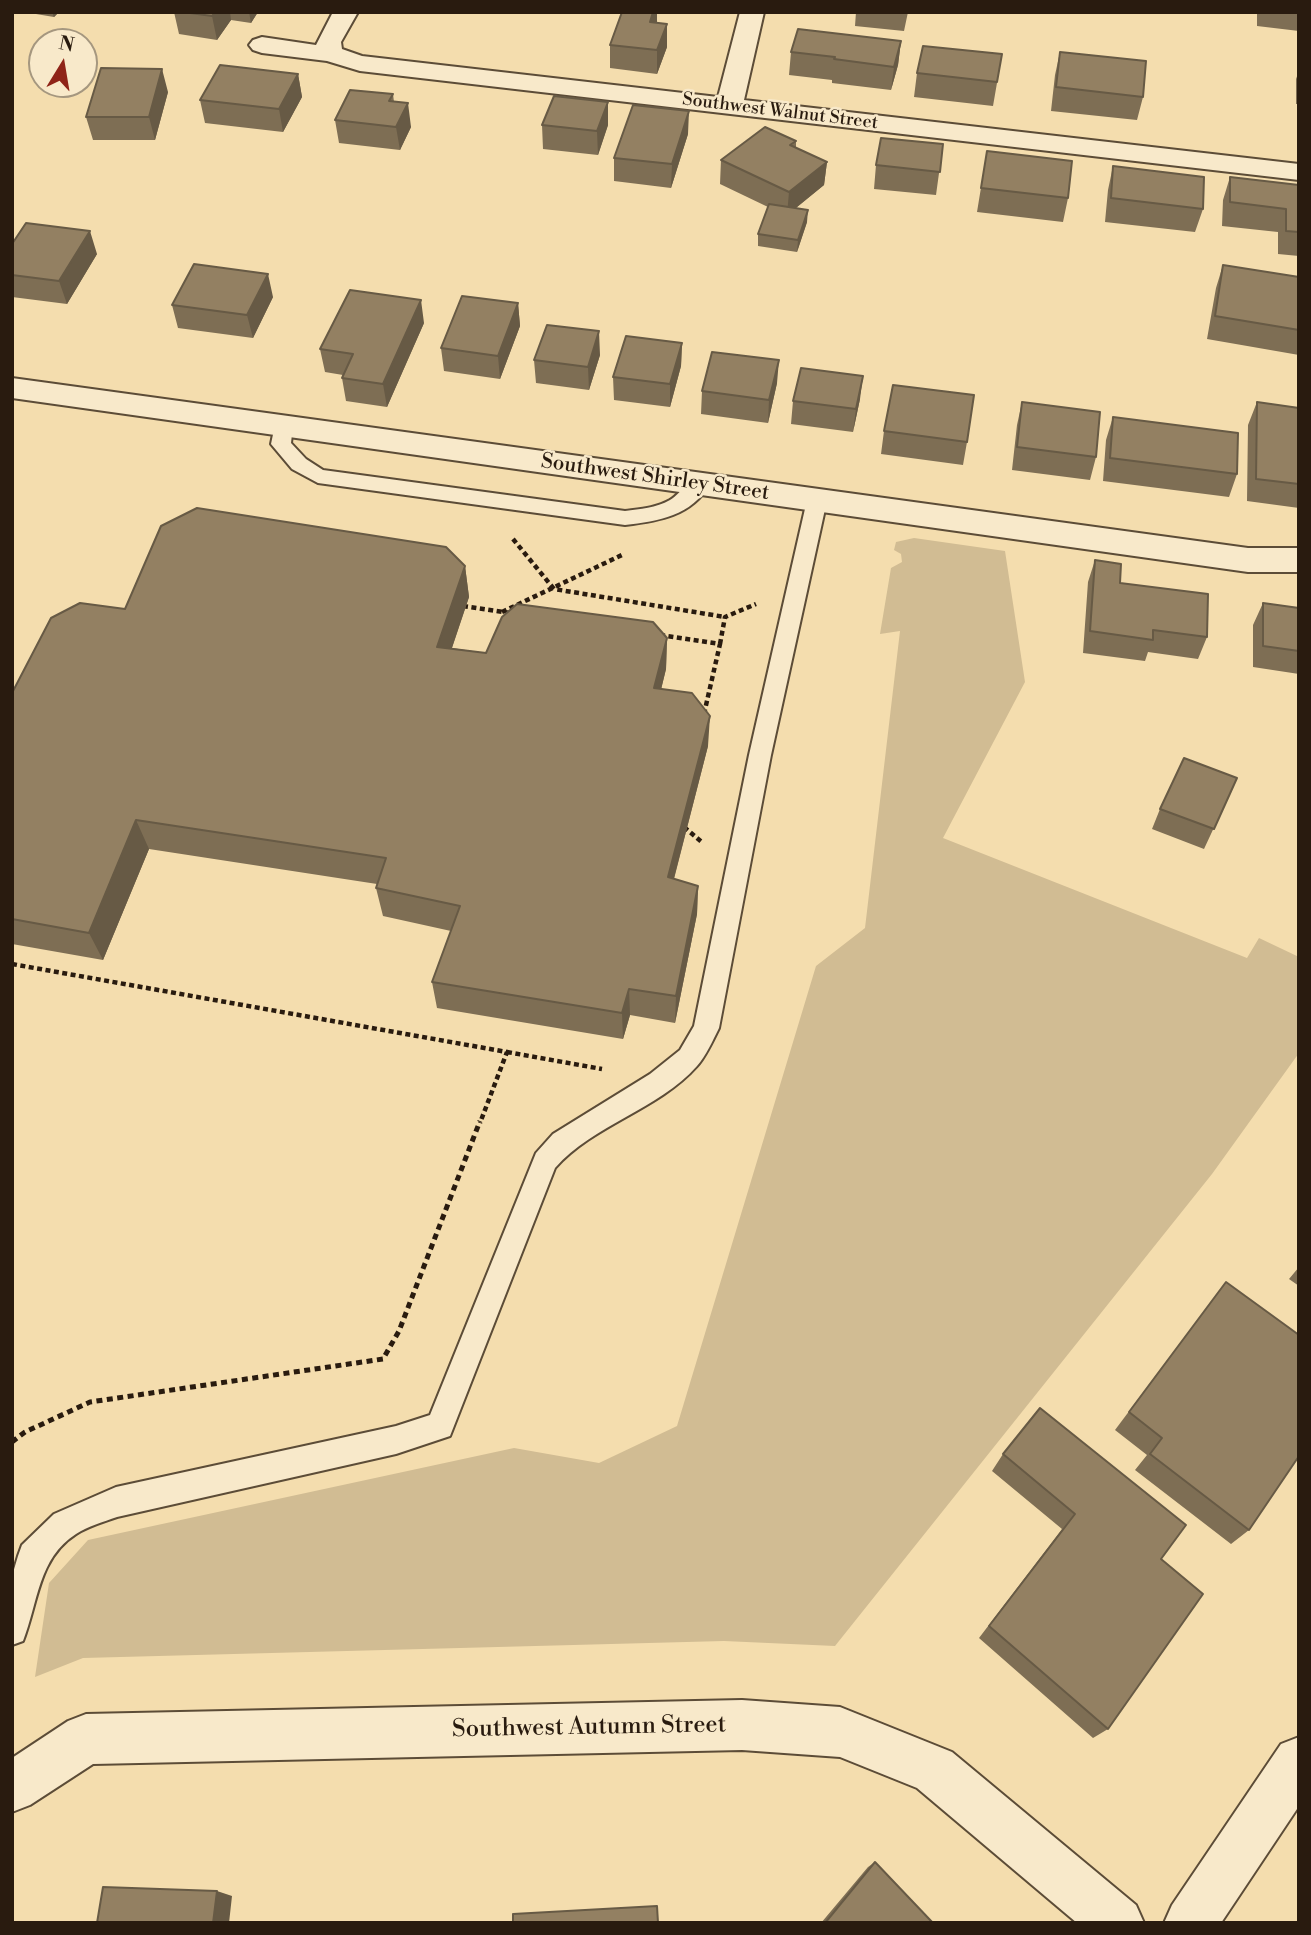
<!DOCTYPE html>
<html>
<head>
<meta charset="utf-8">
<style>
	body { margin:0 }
	#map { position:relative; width:1311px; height:1935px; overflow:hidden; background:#f4ddae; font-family:"Libre Bodoni",serif }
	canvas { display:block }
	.frame { position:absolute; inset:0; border:14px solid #291b0f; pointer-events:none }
	.north { position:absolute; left:28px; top:28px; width:70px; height:70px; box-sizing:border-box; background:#f8e9ca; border:2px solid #a5977f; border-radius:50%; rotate:11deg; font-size:19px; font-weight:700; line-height:28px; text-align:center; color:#291b0f }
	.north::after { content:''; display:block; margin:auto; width:24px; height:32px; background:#8f2418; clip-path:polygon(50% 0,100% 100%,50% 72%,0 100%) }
</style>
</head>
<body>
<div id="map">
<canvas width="1311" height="1935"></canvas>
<div class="frame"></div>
<div class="north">N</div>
</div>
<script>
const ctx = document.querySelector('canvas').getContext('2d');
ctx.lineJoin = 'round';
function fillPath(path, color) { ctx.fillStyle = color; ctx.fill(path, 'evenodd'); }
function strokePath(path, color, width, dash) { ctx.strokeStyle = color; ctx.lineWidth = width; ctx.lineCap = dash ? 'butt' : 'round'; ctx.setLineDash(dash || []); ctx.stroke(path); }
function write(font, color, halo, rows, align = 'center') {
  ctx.font = font + ' "Libre Bodoni",serif'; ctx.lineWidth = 5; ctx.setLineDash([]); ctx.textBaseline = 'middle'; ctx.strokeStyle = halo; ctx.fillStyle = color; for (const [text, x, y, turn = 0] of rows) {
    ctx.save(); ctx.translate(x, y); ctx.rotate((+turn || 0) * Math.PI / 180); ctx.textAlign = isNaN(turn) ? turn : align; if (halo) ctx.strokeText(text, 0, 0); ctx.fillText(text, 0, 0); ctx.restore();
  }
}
const green = new Path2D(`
	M 914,538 L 1005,551 L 1025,682 L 943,838 L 1247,958 L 1259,938 L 1299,957 L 1299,1053 L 1212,1174 L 835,1646 L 724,1641 L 83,1658 L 35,1677 L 49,1583 L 88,1540 L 514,1448 L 599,1463 L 677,1426 L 816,966 L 865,928 L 900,631 L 880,634 L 891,568 L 902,562 L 901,554 L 894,550 L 896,542 Z`);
const pathFar1 = new Path2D(`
	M 513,539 L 554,589 L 725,617
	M 463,606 L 510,613
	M 502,612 L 624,554
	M 660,635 L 720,644 L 704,714
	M 720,644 L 725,617 L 756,604
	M 684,827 L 703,843
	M 12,964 L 507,1052 L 480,1123
	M 507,1052 L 602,1069`);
const path = new Path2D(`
	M 12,1442 L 25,1432 L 90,1402 L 383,1359 L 399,1331 L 480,1121`);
const service = new Path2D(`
	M 283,418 L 290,420 L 293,425 L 291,443 L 306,459 L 323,470 L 625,511 C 640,509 656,508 670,500 C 683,492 690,474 707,479 L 710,484 C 691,516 659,521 625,525 L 318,483 L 292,469 L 271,444 L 276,420 Z
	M 817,493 L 824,495 L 827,500 L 771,755 L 719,1028 C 713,1040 706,1056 697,1066 C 658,1110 594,1124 555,1168 L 450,1436 L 396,1454 L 117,1517 C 103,1522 88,1526 76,1534 C 38,1558 38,1603 23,1641 L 12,1645 L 12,1576 L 18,1556 L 22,1545 L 54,1514 L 116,1487 L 396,1426 L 430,1415 L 536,1153 L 553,1134 L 650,1074 L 680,1050 L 694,1026 L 749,755 L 807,500 L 810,495 Z`);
const minor = new Path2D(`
	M 333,12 L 358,12 L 341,42 L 342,49 L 362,56 L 718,97 L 740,12 L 764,12 L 744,100 L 1299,164 L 1299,180 L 360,71 L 327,61 L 262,53 L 253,50 L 249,45 L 253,40 L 262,37 L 316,45 Z
	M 12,378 L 1248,548 L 1299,548 L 1299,572 L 1248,572 L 12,398 Z
	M 742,1700 L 840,1707 L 952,1752 L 1136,1905 L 1144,1923 L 1077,1923 L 917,1788 L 840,1757 L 742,1750 L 93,1764 L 30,1805 L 12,1812 L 12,1758 L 68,1721 L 86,1714 Z
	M 1299,1737 L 1299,1806 L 1221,1923 L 1164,1923 L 1172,1905 L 1281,1744 Z`);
const wall = new Path2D(`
	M 24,12 L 59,12 L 54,17 Z
	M 174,12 L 258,12 L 251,23 L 231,20 L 217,40 L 179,34 Z
	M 622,12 L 657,12 L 657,23 L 667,47 L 657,74 L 610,68 L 610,45 Z
	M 856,12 L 908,12 L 904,31 L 855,26 Z
	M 1257,12 L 1299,12 L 1299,31 L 1257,26 Z
	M 901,41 L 898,65 L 891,90 L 832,83 L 832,80 L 789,75 L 791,52 Z
	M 1060,52 L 1143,97 L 1137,120 L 1051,111 L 1055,75 Z
	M 1002,54 L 993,106 L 914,97 L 917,73 Z
	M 1299,71 L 1299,104 L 1296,104 L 1296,79 Z
	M 298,74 L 302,97 L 283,132 L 205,123 L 200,100 Z
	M 168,92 L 155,140 L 93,140 L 86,117 Z
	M 393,94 L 394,102 L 411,127 L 400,150 L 339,143 L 335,120 Z
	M 542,125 L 608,125 L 598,155 L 543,149 Z
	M 688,134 L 671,188 L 614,181 L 614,158 Z
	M 796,141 L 796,148 L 827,162 L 824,185 L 796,208 L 807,222 L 797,252 L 758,246 L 758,234 L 768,207 L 720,184 L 721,160 Z
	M 943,144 L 936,195 L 874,189 L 876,165 Z
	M 987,151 L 1068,198 L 1063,222 L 977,212 Z
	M 1113,166 L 1203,209 L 1195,232 L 1105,222 L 1108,190 Z
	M 1230,177 L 1299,185 L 1299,256 L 1278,254 L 1278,232 L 1222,226 L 1223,200 Z
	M 12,244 L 97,254 L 67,304 L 12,297 Z
	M 1223,265 L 1299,277 L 1299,355 L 1207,339 L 1216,288 Z
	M 273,297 L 253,338 L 178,328 L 172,305 Z
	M 518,303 L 520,326 L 500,379 L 444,371 L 441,348 Z
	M 424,323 L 387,407 L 346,401 L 342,378 L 343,375 L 325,372 L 320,349 Z
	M 682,343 L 681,366 L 670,407 L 614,400 L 613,377 Z
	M 600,355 L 589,390 L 536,383 L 534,360 Z
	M 777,383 L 768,423 L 701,414 L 702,391 Z
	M 860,399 L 853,432 L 791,424 L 793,401 Z
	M 1022,402 L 1096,457 L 1090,480 L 1012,470 L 1017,425 Z
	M 1257,402 L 1299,408 L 1299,508 L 1247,501 L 1248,425 Z
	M 1113,417 L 1237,474 L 1229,497 L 1103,481 L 1106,440 Z
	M 884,431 L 967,442 L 963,465 L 881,454 Z
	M 1095,560 L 1120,583 L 1207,637 L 1198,659 L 1148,652 L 1145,661 L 1083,653 L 1088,582 Z
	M 465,566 L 469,597 L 452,648 L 486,653 L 667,638 L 666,669 L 661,689 L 708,746 L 674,879 L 698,886 L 697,914 L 675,1023 L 630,1015 L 623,1039 L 437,1008 L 432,982 L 451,931 L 383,916 L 376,888 L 377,884 L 149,849 L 103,960 L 12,944 L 12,693 L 125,609 Z
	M 1263,603 L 1299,608 L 1299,674 L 1253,667 L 1253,625 Z
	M 1237,778 L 1204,849 L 1152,829 L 1160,809 Z
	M 1299,1267 L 1299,1286 L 1289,1279 Z
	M 1226,1282 L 1249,1530 L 1231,1544 L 1135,1470 L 1147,1455 L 1115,1430 Z
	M 1003,1454 L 1161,1559 L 1108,1729 L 1093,1738 L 979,1638 L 1062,1529 L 992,1471 Z
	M 875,1862 L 933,1923 L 821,1923 L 868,1867 Z`);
const shadedWall = new Path2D(`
	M 52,12 L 59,12 L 54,17 Z
	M 215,12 L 230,12 L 231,20 L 217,40 L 212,16 Z
	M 249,12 L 258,12 L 251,23 Z
	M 653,12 L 657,12 L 657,25 L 650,22 Z
	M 667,24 L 667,47 L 657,74 L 657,50 Z
	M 901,41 L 898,65 L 891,90 L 894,67 Z
	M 162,69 L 168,92 L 155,140 L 149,117 Z
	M 298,74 L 302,97 L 283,132 L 279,109 Z
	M 608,102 L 608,125 L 598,155 L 597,131 Z
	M 408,103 L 411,127 L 400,150 L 396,127 Z
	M 689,111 L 688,134 L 671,188 L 672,164 Z
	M 827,162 L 824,185 L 787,215 L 789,192 Z
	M 808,210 L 807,222 L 797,252 L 798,240 Z
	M 90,231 L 97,254 L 67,304 L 59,281 Z
	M 268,274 L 273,297 L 253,338 L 247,315 Z
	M 421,300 L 424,323 L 387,407 L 383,384 Z
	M 518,303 L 520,326 L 500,379 L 498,356 Z
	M 599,331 L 600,355 L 589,390 L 588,367 Z
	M 682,343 L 681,366 L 670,407 L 670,384 Z
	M 779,360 L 777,383 L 768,423 L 769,400 Z
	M 863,376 L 860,399 L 853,432 L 856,409 Z
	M 465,566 L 469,597 L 442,677 L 437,647 Z
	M 667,638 L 666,669 L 654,719 L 654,688 Z
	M 710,716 L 708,746 L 667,905 L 668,877 Z
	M 136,820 L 149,849 L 103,960 L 89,933 Z
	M 698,886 L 697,914 L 675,1023 L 676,996 Z
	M 629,989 L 630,1015 L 623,1039 L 622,1013 Z
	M 217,1891 L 232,1896 L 229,1923 L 213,1923 Z`);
const building = new Path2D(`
	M 183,12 L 215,12 L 212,16 Z
	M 622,12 L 653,12 L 650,22 L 667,24 L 657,50 L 610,45 Z
	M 798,29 L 901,41 L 894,67 L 834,59 L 835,57 L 791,52 Z
	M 923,46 L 1002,54 L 997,82 L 917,73 Z
	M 1060,52 L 1146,61 L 1143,97 L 1056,87 Z
	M 220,65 L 298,74 L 279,109 L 200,100 Z
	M 101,68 L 162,69 L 149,117 L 86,117 Z
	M 350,90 L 393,94 L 389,101 L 408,103 L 396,127 L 335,120 Z
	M 554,96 L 608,102 L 597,131 L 542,125 Z
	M 633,105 L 689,111 L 672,164 L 614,158 Z
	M 765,127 L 796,141 L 790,145 L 827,162 L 789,192 L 721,160 Z
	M 881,138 L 943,144 L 940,172 L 876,165 Z
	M 987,151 L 1072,161 L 1068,198 L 981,188 Z
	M 1113,166 L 1204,177 L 1203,209 L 1111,198 Z
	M 1230,177 L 1299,185 L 1299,232 L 1286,231 L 1286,209 L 1230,202 Z
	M 769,204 L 808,210 L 798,240 L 758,234 Z
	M 26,223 L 90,231 L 59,281 L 12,275 L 12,244 Z
	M 194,264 L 268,274 L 247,315 L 172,305 Z
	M 1223,265 L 1299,277 L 1299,330 L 1215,316 Z
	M 350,290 L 421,300 L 383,384 L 342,378 L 353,354 L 320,349 Z
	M 462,296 L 518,303 L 498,356 L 441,348 Z
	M 547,325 L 599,331 L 588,367 L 534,360 Z
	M 626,336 L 682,343 L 670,384 L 613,377 Z
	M 712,352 L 779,360 L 769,400 L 702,391 Z
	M 801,368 L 863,376 L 856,409 L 793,401 Z
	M 893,385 L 974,395 L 967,442 L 884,431 Z
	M 1022,402 L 1100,412 L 1096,457 L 1017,447 Z
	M 1257,402 L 1299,408 L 1299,484 L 1256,479 Z
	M 1113,417 L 1238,433 L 1237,474 L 1110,458 Z
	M 197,508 L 446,547 L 465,566 L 437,647 L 486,653 L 502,617 L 517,604 L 653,622 L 667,638 L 654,688 L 692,693 L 710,716 L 668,877 L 698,886 L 676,996 L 629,989 L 622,1013 L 432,982 L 460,906 L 376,888 L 386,858 L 136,820 L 89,933 L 12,919 L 12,693 L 51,618 L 80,603 L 125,609 L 161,526 Z
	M 1095,560 L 1121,564 L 1120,583 L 1208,594 L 1207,637 L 1153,630 L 1153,640 L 1090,631 Z
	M 1263,603 L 1299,608 L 1299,651 L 1263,646 Z
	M 1184,758 L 1237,778 L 1214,829 L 1160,809 Z
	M 1226,1282 L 1299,1335 L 1299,1456 L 1249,1530 L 1150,1454 L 1162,1438 L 1129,1412 Z
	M 1040,1408 L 1186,1525 L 1161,1559 L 1203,1594 L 1108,1729 L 989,1626 L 1075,1514 L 1003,1454 Z
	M 875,1862 L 933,1923 L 825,1923 Z
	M 103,1887 L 217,1891 L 213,1923 L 97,1923 Z
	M 657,1906 L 658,1923 L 513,1923 L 513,1914 Z`);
const farStreetnames = [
	["Southwest Walnut Street",780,112,7]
];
const streetNames = [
	["Southwest Shirley Street",655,478,8]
];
const nearStreetnames = [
	["Southwest Autumn Street",589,1728,-1]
];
fillPath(green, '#d1bc93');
strokePath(service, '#5c4c37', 4);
strokePath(minor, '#5c4c37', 4);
strokePath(pathFar1, '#291b0f', 4.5, [5, 3.5]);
strokePath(path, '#291b0f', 5, [6, 4.5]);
fillPath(service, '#f8e9ca');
fillPath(minor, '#f8e9ca');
fillPath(wall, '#7e6e54');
fillPath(shadedWall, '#675a45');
fillPath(building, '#938062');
strokePath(building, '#675a45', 2);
write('18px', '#291b0f', '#f8e9ca', farStreetnames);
write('21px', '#291b0f', '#f8e9ca', streetNames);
write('24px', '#291b0f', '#f8e9ca', nearStreetnames);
</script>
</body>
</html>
